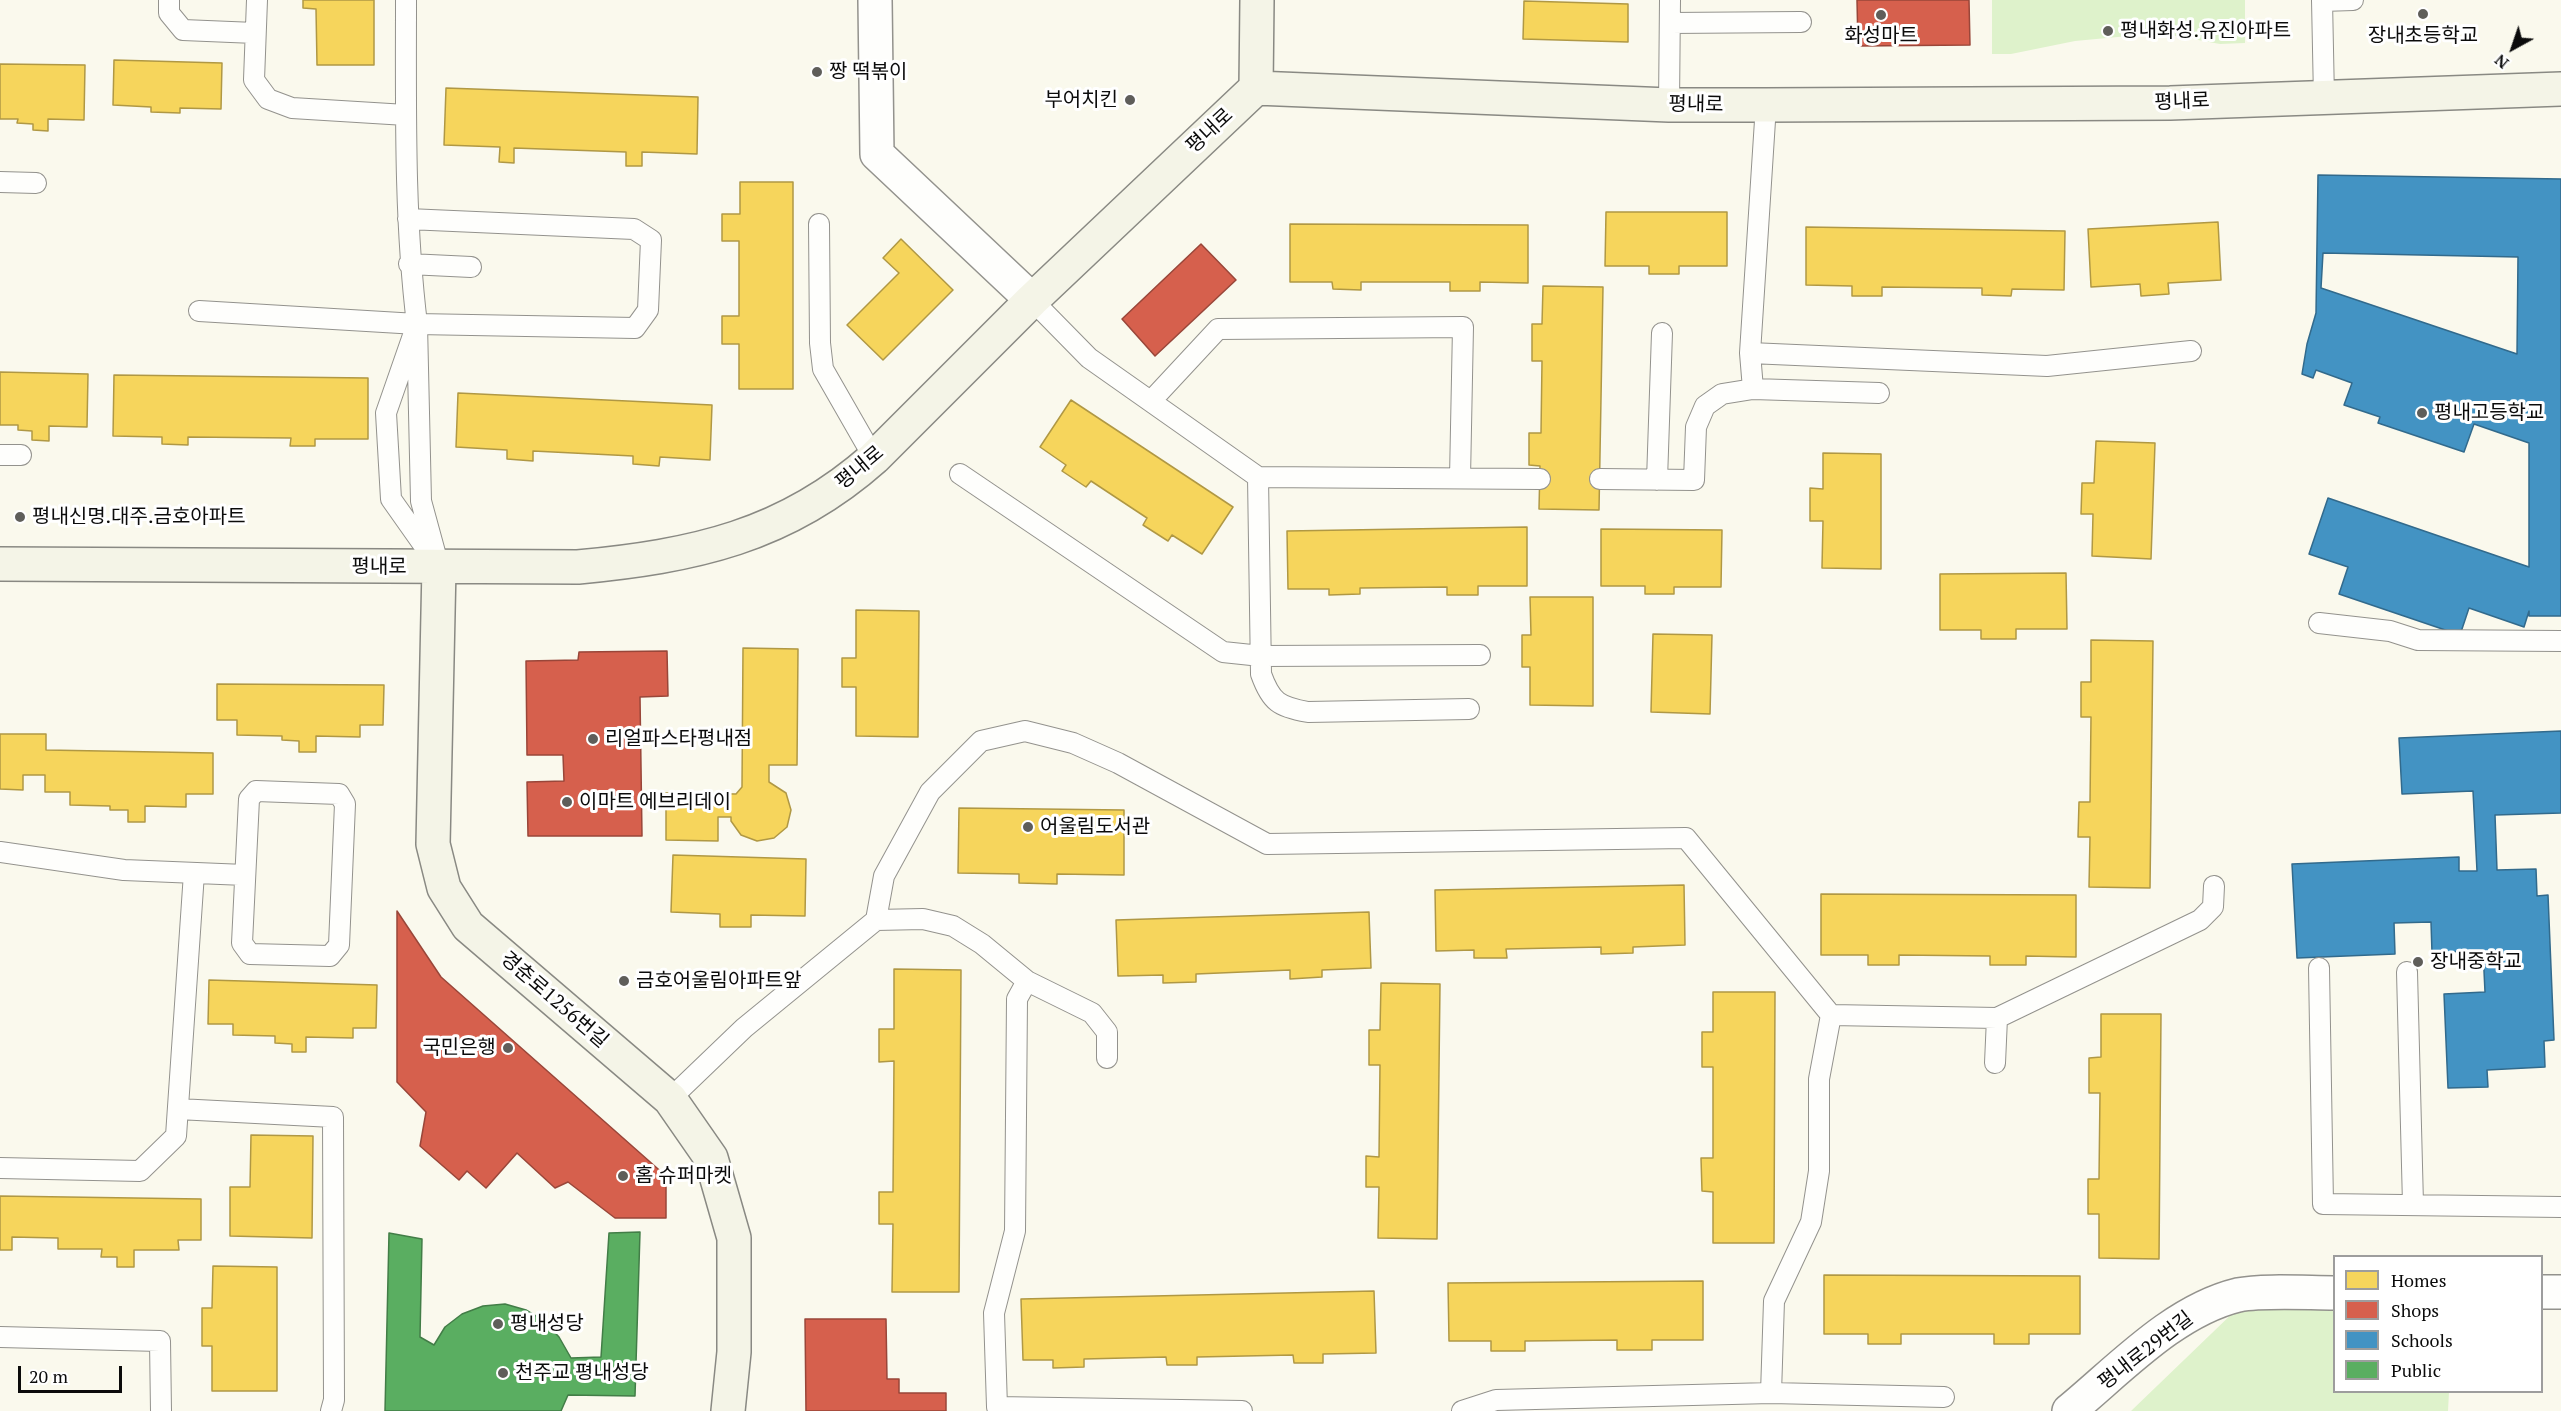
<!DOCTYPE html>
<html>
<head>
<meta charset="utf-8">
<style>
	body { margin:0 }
	#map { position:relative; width:2561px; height:1411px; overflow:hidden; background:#faf9ed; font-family:"PT Serif",serif }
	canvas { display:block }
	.legend { position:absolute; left:2333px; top:1255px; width:210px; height:138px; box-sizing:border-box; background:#fff; border:2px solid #9d9d9d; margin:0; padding:8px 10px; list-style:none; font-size:18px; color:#0b0b0b }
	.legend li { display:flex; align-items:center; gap:12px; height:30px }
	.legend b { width:30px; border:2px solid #9d9d9d }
	.north { position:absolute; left:2483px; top:18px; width:60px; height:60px; -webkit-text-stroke:4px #fff; paint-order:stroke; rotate:220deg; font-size:16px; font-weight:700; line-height:24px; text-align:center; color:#0b0b0b }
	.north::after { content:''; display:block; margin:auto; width:21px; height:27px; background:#0b0b0b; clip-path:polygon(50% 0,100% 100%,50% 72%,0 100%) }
	.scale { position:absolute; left:18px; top:1366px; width:104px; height:27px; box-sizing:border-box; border:3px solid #0b0b0b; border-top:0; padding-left:8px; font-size:18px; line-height:21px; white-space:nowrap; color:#0b0b0b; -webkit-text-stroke:4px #fff; paint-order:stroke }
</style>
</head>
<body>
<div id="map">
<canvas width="2561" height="1411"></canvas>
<ul class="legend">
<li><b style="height:16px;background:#f6d55c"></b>Homes</li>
<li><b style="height:16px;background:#d6604d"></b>Shops</li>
<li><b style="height:16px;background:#4393c3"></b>Schools</li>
<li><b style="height:16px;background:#5aae61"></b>Public</li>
</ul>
<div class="north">N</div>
<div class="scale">20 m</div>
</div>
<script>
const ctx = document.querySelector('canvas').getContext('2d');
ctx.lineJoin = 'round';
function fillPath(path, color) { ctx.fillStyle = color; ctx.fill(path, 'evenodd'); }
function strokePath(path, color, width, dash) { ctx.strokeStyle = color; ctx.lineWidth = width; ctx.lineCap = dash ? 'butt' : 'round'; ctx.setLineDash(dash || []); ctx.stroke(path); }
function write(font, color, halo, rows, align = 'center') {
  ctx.font = font + ' "PT Serif","Noto Sans KR",serif'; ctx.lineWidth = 6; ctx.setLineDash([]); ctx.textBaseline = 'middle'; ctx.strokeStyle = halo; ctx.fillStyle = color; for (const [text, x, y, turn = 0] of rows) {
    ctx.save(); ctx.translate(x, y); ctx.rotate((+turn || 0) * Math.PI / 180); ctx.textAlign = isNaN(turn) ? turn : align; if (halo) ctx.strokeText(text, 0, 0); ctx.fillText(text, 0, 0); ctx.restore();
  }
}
const green = new Path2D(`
	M 1992,0 L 2245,0 L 2245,43 L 2220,44 L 2160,33 L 2075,41 L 2011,54 L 1992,54 Z
	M 2334,1304 L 2334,1392 L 2449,1392 L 2448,1411 L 2131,1411 L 2239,1307 Z`);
const homes = new Path2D(`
	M 303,0 L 374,0 L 374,65 L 317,65 L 316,9 L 303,8 Z
	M 1524,1 L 1628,4 L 1628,42 L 1523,39 Z
	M 114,60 L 222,63 L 221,109 L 180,108 L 180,113 L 151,112 L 151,107 L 113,105 Z
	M 0,64 L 85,65 L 84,120 L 48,119 L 48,131 L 33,130 L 33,124 L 17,123 L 18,119 L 0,119 Z
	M 446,88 L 698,97 L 697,154 L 642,152 L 642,166 L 626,166 L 626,152 L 514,148 L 514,163 L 499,162 L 500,147 L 444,145 Z
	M 740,182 L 793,182 L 793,389 L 739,389 L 739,344 L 722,344 L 722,316 L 739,316 L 739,241 L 722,241 L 722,214 L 740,214 Z
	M 1606,212 L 1727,212 L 1727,266 L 1679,266 L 1679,274 L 1649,274 L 1649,266 L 1605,266 Z
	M 2218,222 L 2221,280 L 2168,283 L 2169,294 L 2141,296 L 2140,284 L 2091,287 L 2088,229 Z
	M 1290,224 L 1528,225 L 1528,283 L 1480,282 L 1480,291 L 1450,291 L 1450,282 L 1361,282 L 1361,290 L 1333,289 L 1332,282 L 1290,282 Z
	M 1806,227 L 2065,231 L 2064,290 L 2012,289 L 2011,296 L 1982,295 L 1982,288 L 1882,287 L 1882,296 L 1852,296 L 1852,286 L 1806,285 Z
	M 901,239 L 953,290 L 883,360 L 847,325 L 899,273 L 883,258 Z
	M 1543,286 L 1603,287 L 1599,510 L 1539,509 L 1540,466 L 1529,465 L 1529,433 L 1541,433 L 1542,361 L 1532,361 L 1532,324 L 1542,324 Z
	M 0,372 L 88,374 L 87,427 L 49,426 L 49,441 L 32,440 L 32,431 L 18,430 L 18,425 L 0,425 Z
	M 114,375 L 368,378 L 368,439 L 315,439 L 315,446 L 290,446 L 291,438 L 188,437 L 188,445 L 162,444 L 162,437 L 113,436 Z
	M 458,393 L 712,405 L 710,460 L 660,457 L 659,466 L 633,464 L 633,456 L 533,451 L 533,461 L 507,459 L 507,450 L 456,447 Z
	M 1071,400 L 1233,507 L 1202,554 L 1172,535 L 1168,541 L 1143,525 L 1147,518 L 1091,481 L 1086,487 L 1062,471 L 1066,465 L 1040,447 Z
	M 2096,441 L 2155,443 L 2151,559 L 2092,556 L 2093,514 L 2081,514 L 2082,483 L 2094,483 Z
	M 1823,453 L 1881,454 L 1881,569 L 1822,568 L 1823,521 L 1810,521 L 1810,488 L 1823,489 Z
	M 1527,527 L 1527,586 L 1478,586 L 1478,595 L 1447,595 L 1447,587 L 1360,588 L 1360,594 L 1329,595 L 1329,589 L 1288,589 L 1287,531 Z
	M 1601,529 L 1722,530 L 1721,587 L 1674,587 L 1674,594 L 1645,594 L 1645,586 L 1601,586 Z
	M 2066,573 L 2067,629 L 2016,629 L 2016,639 L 1981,639 L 1981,630 L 1940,630 L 1940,574 Z
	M 1530,597 L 1593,597 L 1593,706 L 1530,705 L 1530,667 L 1522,667 L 1522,635 L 1531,635 Z
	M 856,610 L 919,611 L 918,737 L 856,736 L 856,687 L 842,687 L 842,658 L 856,658 Z
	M 1653,634 L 1712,635 L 1710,714 L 1651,712 Z
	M 2091,640 L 2153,641 L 2150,888 L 2089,887 L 2090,837 L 2078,837 L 2079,802 L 2090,802 L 2091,717 L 2081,717 L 2081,682 L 2091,682 Z
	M 743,648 L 798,649 L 797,765 L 769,765 L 769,782 L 786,793 L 791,810 L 787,827 L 774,838 L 757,841 L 741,835 L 731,821 L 731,817 L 718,817 L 718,841 L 666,840 L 666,793 L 736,794 L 742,787 Z
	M 217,684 L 384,685 L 383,725 L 360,725 L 360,737 L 316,736 L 316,752 L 299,752 L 299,741 L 282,740 L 282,736 L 237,735 L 237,720 L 217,720 Z
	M 0,734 L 46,734 L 46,750 L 213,753 L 213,794 L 186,794 L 186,807 L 145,806 L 145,822 L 128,822 L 128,810 L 110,810 L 110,806 L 70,805 L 70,792 L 45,792 L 45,775 L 23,775 L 23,790 L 0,789 Z
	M 959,808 L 1124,810 L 1124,875 L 1057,874 L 1057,884 L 1019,883 L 1019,874 L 958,873 Z
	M 673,855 L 806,859 L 805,916 L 751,915 L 751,927 L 720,927 L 720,914 L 671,912 Z
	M 1684,885 L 1685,945 L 1633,947 L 1633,953 L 1601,954 L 1601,947 L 1506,949 L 1507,958 L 1474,958 L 1474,950 L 1436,951 L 1435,890 Z
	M 1821,894 L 2076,895 L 2076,957 L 2026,956 L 2026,965 L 1990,965 L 1990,956 L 1899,955 L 1899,965 L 1868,965 L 1868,955 L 1821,955 Z
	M 1369,912 L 1371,968 L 1322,970 L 1322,977 L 1290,979 L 1290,970 L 1196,974 L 1196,982 L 1163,983 L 1163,975 L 1118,976 L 1116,920 Z
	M 894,969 L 961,970 L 959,1292 L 892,1292 L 893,1224 L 879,1224 L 879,1192 L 893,1192 L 894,1061 L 879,1062 L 879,1029 L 894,1029 Z
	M 209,980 L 377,985 L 376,1028 L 353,1028 L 353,1038 L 306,1037 L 306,1052 L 292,1052 L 292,1044 L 275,1043 L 275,1036 L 233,1035 L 233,1024 L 208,1024 Z
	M 1381,983 L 1440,984 L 1437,1239 L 1378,1238 L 1379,1187 L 1366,1187 L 1366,1156 L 1379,1157 L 1380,1065 L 1369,1065 L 1369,1030 L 1380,1030 Z
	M 1713,992 L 1775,992 L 1774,1243 L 1713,1243 L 1713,1192 L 1702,1191 L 1701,1158 L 1713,1158 L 1713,1067 L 1702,1067 L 1702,1032 L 1713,1032 Z
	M 2101,1014 L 2161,1014 L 2159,1259 L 2099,1258 L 2099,1214 L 2088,1214 L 2088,1179 L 2099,1179 L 2100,1093 L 2089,1093 L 2089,1058 L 2101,1057 Z
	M 251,1135 L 313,1136 L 312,1238 L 230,1236 L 230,1187 L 250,1187 Z
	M 0,1196 L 201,1199 L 201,1240 L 178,1240 L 179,1250 L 134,1250 L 134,1267 L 117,1267 L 117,1257 L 101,1257 L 102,1249 L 58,1249 L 58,1238 L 12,1237 L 12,1250 L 0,1250 Z
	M 213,1266 L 277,1267 L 277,1391 L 212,1391 L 212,1346 L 202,1346 L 202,1308 L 212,1308 Z
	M 1824,1275 L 2080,1276 L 2080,1334 L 2029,1334 L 2029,1344 L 1994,1344 L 1994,1334 L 1901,1334 L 1901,1344 L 1868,1344 L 1868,1334 L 1824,1334 Z
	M 1703,1281 L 1703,1340 L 1652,1340 L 1652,1350 L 1617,1350 L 1617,1340 L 1525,1341 L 1525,1351 L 1491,1351 L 1491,1341 L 1449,1341 L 1448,1283 Z
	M 1374,1291 L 1376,1353 L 1323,1354 L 1323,1363 L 1294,1363 L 1293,1355 L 1197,1357 L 1197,1365 L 1167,1365 L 1166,1357 L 1084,1359 L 1084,1367 L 1053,1368 L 1053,1360 L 1023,1360 L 1021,1299 Z`);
const shops = new Path2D(`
	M 1857,0 L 1969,0 L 1970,45 L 1858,46 Z
	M 1201,244 L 1236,280 L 1155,356 L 1122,319 Z
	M 667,651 L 668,696 L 640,697 L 642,836 L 528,836 L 527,782 L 564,781 L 563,755 L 527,755 L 526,661 L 578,660 L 579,652 Z
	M 397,911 L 441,977 L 666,1176 L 666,1218 L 615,1218 L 568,1182 L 555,1188 L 517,1153 L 486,1188 L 467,1171 L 459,1180 L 420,1146 L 426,1112 L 397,1082 Z
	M 805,1319 L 886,1319 L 887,1379 L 899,1379 L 899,1393 L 946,1393 L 946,1411 L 806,1411 Z`);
const schools = new Path2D(`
	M 2318,175 L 2561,179 L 2561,616 L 2529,616 L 2529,611 L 2524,627 L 2469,608 L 2460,635 L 2339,594 L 2348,567 L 2309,554 L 2328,498 L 2529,567 L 2529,443 L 2474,424 L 2464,452 L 2378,423 L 2380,417 L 2344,405 L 2352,383 L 2316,370 L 2313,378 L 2302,374 L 2307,344 L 2316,313 ZM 2323,253 L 2518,257 L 2517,354 L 2321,288 Z
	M 2561,731 L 2561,813 L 2495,815 L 2497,870 L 2536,869 L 2537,896 L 2548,895 L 2554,1040 L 2544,1041 L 2545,1067 L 2487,1070 L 2488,1087 L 2448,1088 L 2444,994 L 2485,992 L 2483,950 L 2432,953 L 2431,922 L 2394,923 L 2395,954 L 2297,958 L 2292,864 L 2459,857 L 2459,871 L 2477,871 L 2473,791 L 2402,794 L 2399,738 Z`);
const public = new Path2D(`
	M 640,1232 L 635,1396 L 568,1395 L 561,1411 L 385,1411 L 389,1233 L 422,1239 L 420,1337 L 434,1345 L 445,1327 L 462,1314 L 483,1306 L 505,1304 L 526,1310 L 544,1321 L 559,1337 L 571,1358 L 601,1357 L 609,1233 Z`);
const lane = new Path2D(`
	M 169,0 L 169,13 L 183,30 L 255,33
	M 257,0 L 254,80 L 268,99 L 292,108 L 406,115
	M 406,0 C 406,108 404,217 417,324
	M 2322,0 L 2324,98
	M 2322,1 L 2353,0
	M 1670,23 L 1801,22
	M 1669,105 L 1670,0
	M 0,182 L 36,183
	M 819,224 L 820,343 L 823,369 L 874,458
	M 409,264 L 471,267
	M 1032,300 L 1089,358 L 1258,477 L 1540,479
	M 199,311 L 417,324 L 635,328 L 648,310 L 651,240 L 634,229 L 408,219
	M 417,324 L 421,501 L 439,567 L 391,499 L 386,413 Z
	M 1750,353 L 2047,366 L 2191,351
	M 1753,389 L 1750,353 L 1766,105
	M 1151,401 L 1218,329 L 1463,327 L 1460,478
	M 0,455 L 21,455
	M 960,474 L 1223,652 L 1261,656 L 1480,655
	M 1258,477 L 1261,674 C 1271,702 1279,707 1308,712 L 1469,709
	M 1600,479 L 1694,480 L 1696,427 L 1705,406 L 1722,394 L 1753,389 L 1879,393
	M 1657,480 L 1662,333
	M 2319,623 L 2390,631 L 2418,640 L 2561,641
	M 256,791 L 339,794 L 345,804 L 339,945 L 330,956 L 250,954 L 242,943 L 249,799 Z
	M 0,852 L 124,870 L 245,875
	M 876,920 L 923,919 L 953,926 L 982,944 L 1027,981 L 1092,1013 L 1107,1032 L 1107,1058
	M 2319,968 L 2323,1204 L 2561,1207
	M 2407,972 L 2413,1204
	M 1027,981 L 1017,999 L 1015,1231 L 994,1313 L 997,1407 L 1242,1411
	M 1995,1063 L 1997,1018
	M 670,1099 L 744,1028 L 876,920 L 884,876 L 930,792 L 981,741 L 1025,731 L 1073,743 L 1118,763 L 1267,844 L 1686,838 L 1831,1015 L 1997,1018 L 2200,920 L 2213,907 L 2214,886
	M 178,1109 L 333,1117 L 334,1400 L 331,1411
	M 0,1168 L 140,1171 L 176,1136 L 194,873
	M 0,1337 L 160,1341 L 161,1411
	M 1771,1393 L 1774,1301 L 1811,1222 L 1819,1171 L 1819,1079 L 1831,1015
	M 1462,1411 L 1496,1400 L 1771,1393 L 1944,1397`);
const street = new Path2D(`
	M 875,0 L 877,154 L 1032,300
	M 2542,1292 L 2561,1292
	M 2069,1411 C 2120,1369 2173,1311 2238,1295 C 2263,1290 2308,1293 2334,1293`);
const secondary = new Path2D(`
	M 1256,88 L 1257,0
	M 0,564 L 578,567 C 693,556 785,537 874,458 L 1032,300 L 1256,88 L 1669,105 L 1766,105 L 2170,103 L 2561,89
	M 439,567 L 433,844 L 444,888 L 468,926 L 670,1099 L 711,1158 L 734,1238 L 734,1352 L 728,1411`);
const markers = [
	[2423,14,6,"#5f5e5a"],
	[1881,15,6,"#5f5e5a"],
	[2108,31,6,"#5f5e5a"],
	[817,72,6,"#5f5e5a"],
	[1130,100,6,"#5f5e5a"],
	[2422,413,6,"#5f5e5a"],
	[20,517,6,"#5f5e5a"],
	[593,739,6,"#5f5e5a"],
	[567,802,6,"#5f5e5a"],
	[1028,827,6,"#5f5e5a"],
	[2418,962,6,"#5f5e5a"],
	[624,981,6,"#5f5e5a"],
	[508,1048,6,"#5f5e5a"],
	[623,1176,6,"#5f5e5a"],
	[498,1324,6,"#5f5e5a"],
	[503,1373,6,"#5f5e5a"]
];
const poiNames = [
	["평내화성.유진아파트",2120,31],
	["화성마트",1881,36,"center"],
	["장내초등학교",2423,36,"center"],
	["짱 떡볶이",829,72],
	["부어치킨",1118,100,"right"],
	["평내고등학교",2434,413],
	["평내신명.대주.금호아파트",32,517],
	["리얼파스타평내점",605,739],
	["이마트 에브리데이",579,802],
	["어울림도서관",1040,827],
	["장내중학교",2430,962],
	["금호어울림아파트앞",636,981],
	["국민은행",496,1048,"right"],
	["홈 슈퍼마켓",635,1176],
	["평내성당",510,1324],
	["천주교 평내성당",515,1373]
];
const streetNames = [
	["평내로",2182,102,-2],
	["평내로",1696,105,1],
	["평내로",1210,131,-43],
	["평내로",860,468,-40],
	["평내로",379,567],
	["경춘로1256번길",554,1000,41],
	["평내로29번길",2146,1351,-38]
];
fillPath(green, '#def2cb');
fillPath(homes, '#f6d55c');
strokePath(homes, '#b09844', 1.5);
fillPath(shops, '#d6604d');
strokePath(shops, '#994639', 1.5);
fillPath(schools, '#4393c3');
strokePath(schools, '#326a8c', 1.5);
fillPath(public, '#5aae61');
strokePath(public, '#427d47', 1.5);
strokePath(lane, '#93928d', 22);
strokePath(street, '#93928d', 36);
strokePath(secondary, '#898983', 36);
strokePath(lane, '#fefefc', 20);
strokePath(street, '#fefefc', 33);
strokePath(secondary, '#f4f4e7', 33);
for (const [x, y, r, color] of markers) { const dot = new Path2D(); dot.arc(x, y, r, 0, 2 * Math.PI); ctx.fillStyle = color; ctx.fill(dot); strokePath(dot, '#fff', 2); }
write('20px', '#0b0b0b', '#fff', poiNames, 'left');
write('20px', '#0b0b0b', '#fff', streetNames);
</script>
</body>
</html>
